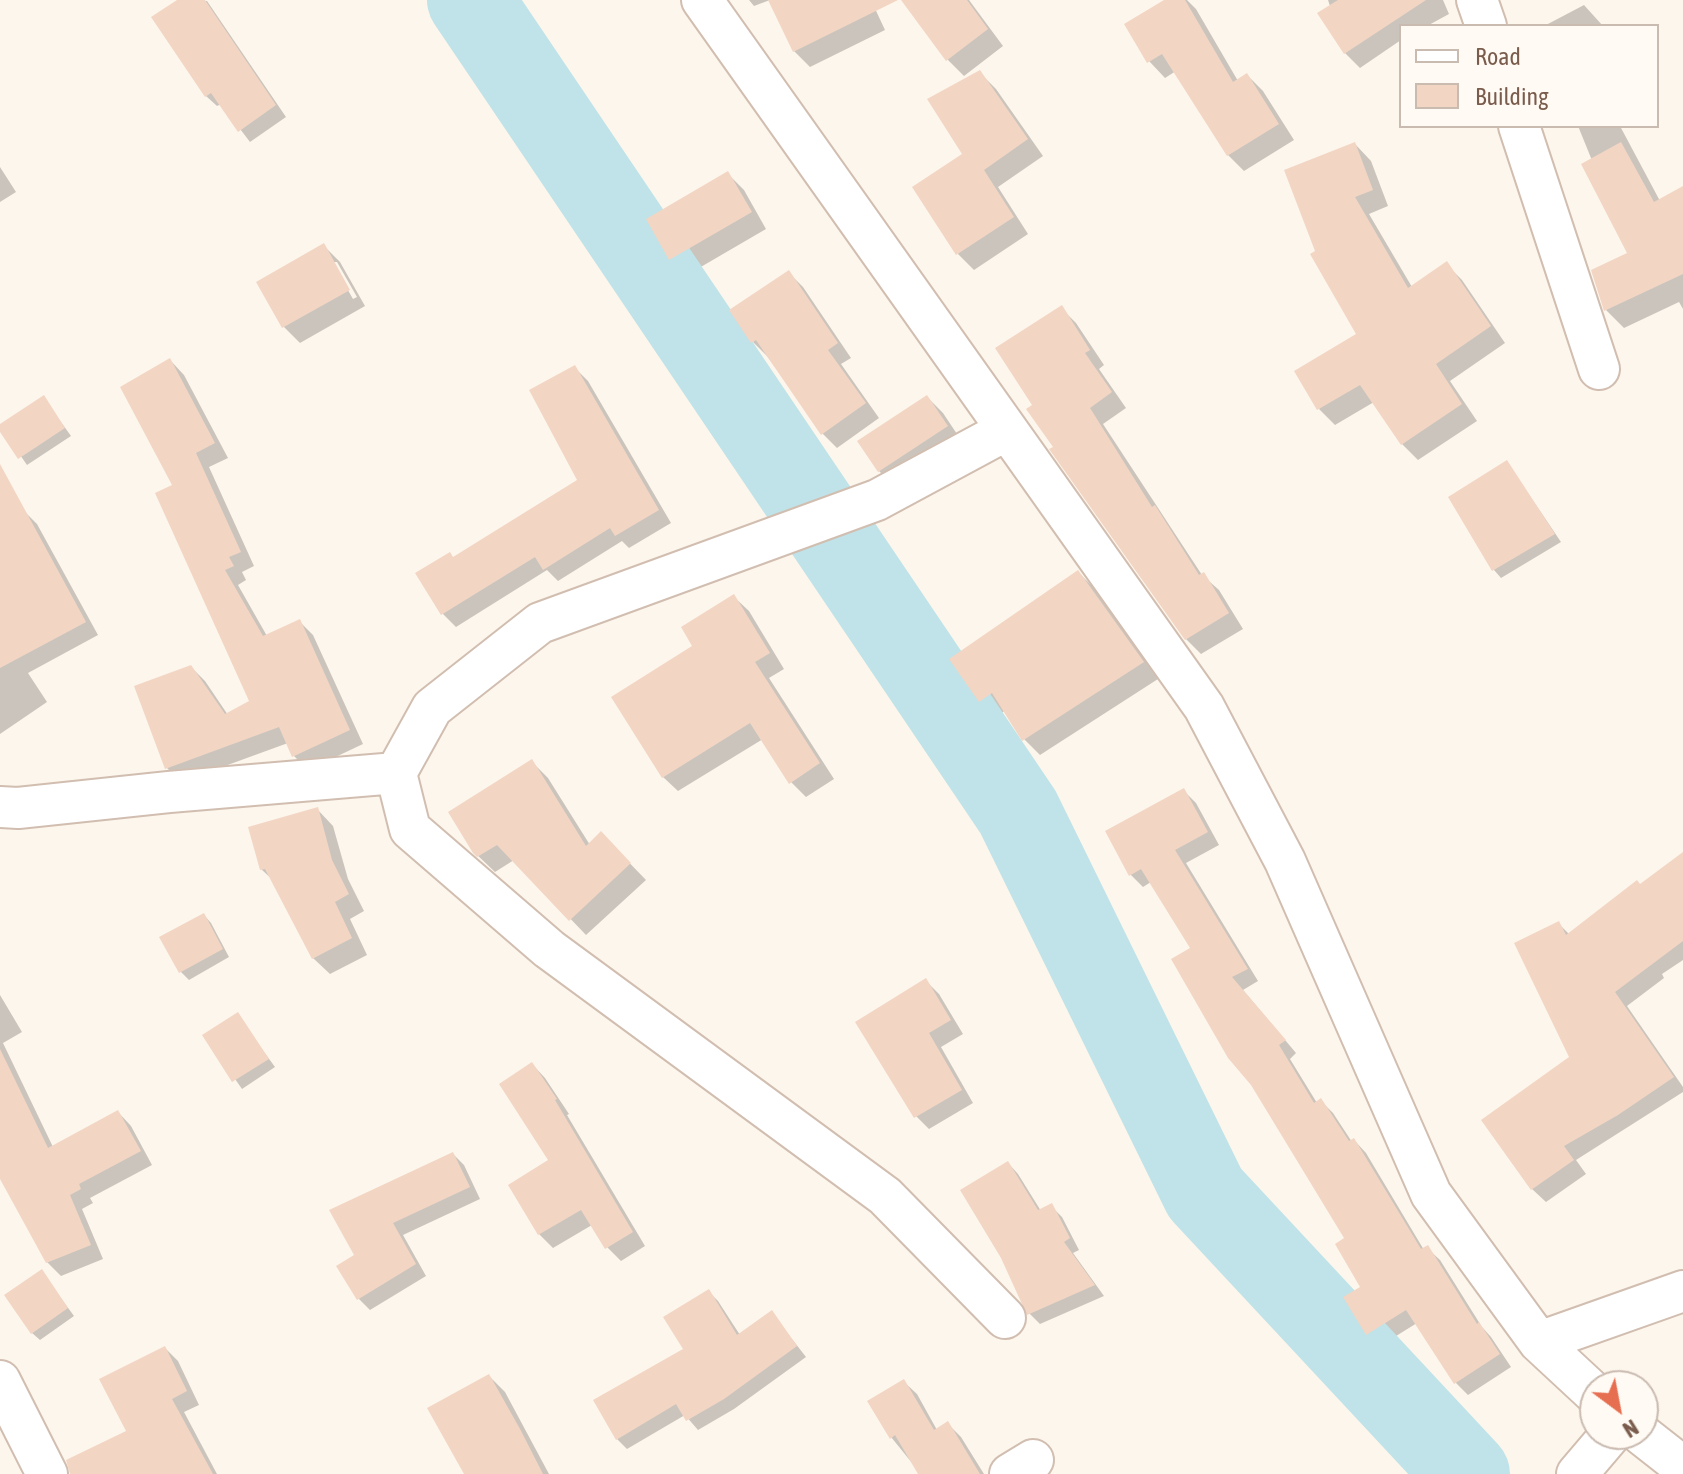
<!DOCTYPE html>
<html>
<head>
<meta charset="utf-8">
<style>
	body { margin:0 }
	#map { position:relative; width:1683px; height:1474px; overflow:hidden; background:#fdf6ec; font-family:"Asap Condensed",sans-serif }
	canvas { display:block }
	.legend { position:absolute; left:1399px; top:24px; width:260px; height:104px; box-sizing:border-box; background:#fffaf3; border:2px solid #cabbb1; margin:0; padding:10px 14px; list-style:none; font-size:24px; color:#7a5c4d }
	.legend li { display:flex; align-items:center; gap:16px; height:40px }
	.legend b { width:40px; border:2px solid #cabbb1 }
	.north { position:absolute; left:1579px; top:1370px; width:80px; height:80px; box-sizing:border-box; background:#fffaf3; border:2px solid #cabbb1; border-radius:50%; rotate:148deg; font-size:22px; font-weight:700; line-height:32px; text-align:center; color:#7a5c4d }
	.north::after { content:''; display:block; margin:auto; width:28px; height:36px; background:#e76f51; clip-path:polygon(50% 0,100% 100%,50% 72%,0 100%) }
</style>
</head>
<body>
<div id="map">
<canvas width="1683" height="1474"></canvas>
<ul class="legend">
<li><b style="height:10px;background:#fff"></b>Road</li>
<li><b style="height:22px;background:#f3d5c3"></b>Building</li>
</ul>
<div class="north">N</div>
</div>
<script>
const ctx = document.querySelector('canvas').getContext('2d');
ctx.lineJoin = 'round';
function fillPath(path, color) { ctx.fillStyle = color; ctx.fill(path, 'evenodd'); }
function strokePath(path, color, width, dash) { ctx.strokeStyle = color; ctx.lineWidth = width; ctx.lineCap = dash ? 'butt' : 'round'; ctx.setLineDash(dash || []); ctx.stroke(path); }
const shadow = new Path2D(`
	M 181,0 L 207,1 L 286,117 L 250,142 L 221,104 L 217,106 L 206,96 Z
	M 749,0 L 770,0 L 754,6 Z
	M 770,0 L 871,0 L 885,30 L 810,67 L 794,51 Z
	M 926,0 L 969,0 L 1003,46 L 964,76 L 948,60 L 911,11 Z
	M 1168,0 L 1187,0 L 1196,9 L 1238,81 L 1247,75 L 1263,91 L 1294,140 L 1244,171 L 1228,155 L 1176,71 L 1165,78 L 1149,61 Z
	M 1328,0 L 1443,0 L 1449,14 L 1427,26 L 1401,26 L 1401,40 L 1360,68 L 1345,53 Z
	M 1584,5 L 1603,26 L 1546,26 L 1546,25 Z
	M 980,73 L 996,89 L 1043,156 L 998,187 L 1028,234 L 974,270 L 958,254 L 964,155 Z
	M 1578,126 L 1620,126 L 1660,201 L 1683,188 L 1683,309 L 1679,302 L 1624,328 L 1606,310 L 1630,254 Z
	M 1355,144 L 1371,161 L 1388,206 L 1369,214 L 1412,287 L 1446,264 L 1462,280 L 1505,343 L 1450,381 L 1477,421 L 1418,460 L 1402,444 L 1374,402 L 1335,425 L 1319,409 L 1359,334 L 1318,252 Z
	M 0,167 L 16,192 L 0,202 Z
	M 728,174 L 744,190 L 766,229 L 687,275 L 671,259 L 648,220 Z
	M 323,245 L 340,262 L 365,306 L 300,343 L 284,327 L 259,282 ZM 332,262 L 337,262 L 357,297 L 353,299 Z
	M 789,273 L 803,287 L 851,358 L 841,364 L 879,418 L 837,448 L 823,434 L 767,356 L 753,342 Z
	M 1061,308 L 1076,323 L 1104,365 L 1099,369 L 1126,408 L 1103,424 L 1202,575 L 1219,590 L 1243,629 L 1201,654 L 1186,639 L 1055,447 L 1035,405 Z
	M 170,360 L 184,375 L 228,458 L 209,467 L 254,566 L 242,572 L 246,580 L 238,585 L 267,636 L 299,621 L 313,635 L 363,744 L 308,770 L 294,756 L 288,743 L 181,782 L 167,768 L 191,667 L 205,681 L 228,715 L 251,702 L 175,486 Z
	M 575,368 L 588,381 L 671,523 L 629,548 L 622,541 L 558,581 L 547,570 L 456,627 L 443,614 L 418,574 L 454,559 L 580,480 Z
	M 43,397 L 71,436 L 27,465 L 0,426 Z
	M 927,397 L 943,413 L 963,443 L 895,487 L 879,471 Z
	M 1507,462 L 1561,542 L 1501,578 L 1494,570 L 1451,498 Z
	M 24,511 L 37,524 L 98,635 L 28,673 L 47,702 L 0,734 L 0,536 Z
	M 1078,572 L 1094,588 L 1158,679 L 1040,755 L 1024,739 L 1006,710 L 997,716 L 980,700 Z
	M 734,597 L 749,611 L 784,669 L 769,678 L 834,779 L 806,797 L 791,782 L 763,739 L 678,791 L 663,777 L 695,647 Z
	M 532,762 L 548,778 L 590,845 L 617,850 L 646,880 L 586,935 L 514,860 L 495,872 L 474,852 Z
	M 1184,791 L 1196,803 L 1219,845 L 1186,863 L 1258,981 L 1243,990 L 1296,1053 L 1290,1059 L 1317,1103 L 1321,1101 L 1333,1113 L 1352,1142 L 1354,1140 L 1366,1153 L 1424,1250 L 1427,1248 L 1440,1260 L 1482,1327 L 1491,1337 L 1511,1367 L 1468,1395 L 1456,1383 L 1417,1323 L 1380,1346 L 1368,1334 L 1363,1287 L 1347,1239 L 1193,948 L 1151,882 L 1143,887 L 1130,874 Z
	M 317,809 L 333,826 L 348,879 L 364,911 L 350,919 L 367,955 L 330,974 L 313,958 L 275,882 L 261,869 Z
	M 1683,866 L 1683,960 L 1662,974 L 1664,978 L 1627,1006 L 1683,1087 L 1683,1092 L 1576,1160 L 1586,1174 L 1546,1202 L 1532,1189 L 1572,1058 L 1558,923 L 1570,935 L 1640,886 Z
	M 204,915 L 211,923 L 229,957 L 189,980 L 181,972 L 162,938 Z
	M 926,981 L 939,994 L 963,1034 L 941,1047 L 973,1103 L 929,1129 L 916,1116 Z
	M 0,995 L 22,1032 L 3,1043 L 53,1147 L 118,1112 L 131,1126 L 152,1165 L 90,1198 L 93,1203 L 82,1209 L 103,1259 L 61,1276 L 47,1262 L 0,1175 Z
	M 237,1015 L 275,1067 L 242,1089 L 205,1036 Z
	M 532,1064 L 545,1078 L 569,1114 L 567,1115 L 645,1246 L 621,1261 L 607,1247 L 592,1225 L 553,1248 L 539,1234 L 511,1185 L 551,1161 Z
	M 453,1154 L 464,1165 L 480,1199 L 403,1235 L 426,1276 L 370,1310 L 358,1298 L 357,1256 Z
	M 1008,1163 L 1018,1174 L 1041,1211 L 1051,1206 L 1062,1217 L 1079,1250 L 1073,1253 L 1104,1296 L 1040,1324 L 1029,1313 Z
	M 42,1272 L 74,1316 L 40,1340 L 32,1333 Z
	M 708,1291 L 718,1301 L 740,1335 L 771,1312 L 806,1357 L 734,1409 L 698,1430 L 685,1415 L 627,1449 L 617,1439 L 686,1350 Z
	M 165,1348 L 178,1361 L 199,1405 L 184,1412 L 217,1474 L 143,1474 Z
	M 489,1376 L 505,1392 L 549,1474 L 466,1474 Z
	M 904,1382 L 917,1394 L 937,1430 L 948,1424 L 961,1437 L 984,1474 L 921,1474 L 891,1437 Z`);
const river = new Path2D(`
	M 470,0 L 1018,812 L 1205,1193 L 1467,1474`);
const building = new Path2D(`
	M 177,0 L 205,0 L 276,105 L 238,132 L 211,93 L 205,97 L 151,17 Z
	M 768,0 L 898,0 L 793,52 Z
	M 901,0 L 967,0 L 988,29 L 946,61 Z
	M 1164,0 L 1185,0 L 1233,82 L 1247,73 L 1279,124 L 1227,156 L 1162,54 L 1147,63 L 1124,24 Z
	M 1338,0 L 1426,0 L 1344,54 L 1317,13 Z
	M 980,70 L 1028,139 L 984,170 L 1014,217 L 956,255 L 912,187 L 962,154 L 927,99 Z
	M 1355,142 L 1373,190 L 1355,197 L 1408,288 L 1447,261 L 1491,326 L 1436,364 L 1462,404 L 1401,445 L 1360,385 L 1317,410 L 1294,371 L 1356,334 L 1310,254 L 1315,251 L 1284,170 Z
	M 1621,142 L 1654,202 L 1683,186 L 1683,274 L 1604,311 L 1591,270 L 1627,253 L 1581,164 Z
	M 728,171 L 752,212 L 669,260 L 646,219 Z
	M 324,243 L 350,290 L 282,328 L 256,282 Z
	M 789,270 L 838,343 L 828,350 L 866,403 L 821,435 L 756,340 L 751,343 L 729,310 Z
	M 1062,305 L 1090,350 L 1085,353 L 1112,392 L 1090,408 L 1152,507 L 1155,505 L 1199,575 L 1204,572 L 1229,613 L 1185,640 L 1049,449 L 1053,447 L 1026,409 L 1032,405 L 995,348 Z
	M 170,358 L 215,443 L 196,453 L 241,552 L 229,557 L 234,566 L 225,570 L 263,636 L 300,619 L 350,730 L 292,757 L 279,727 L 165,769 L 134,686 L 191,665 L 225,714 L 249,701 L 155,493 L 172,485 L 120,387 Z
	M 575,365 L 659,510 L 615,536 L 610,528 L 543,570 L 535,557 L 441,615 L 415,573 L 450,552 L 453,557 L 577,480 L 529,390 Z
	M 44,395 L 65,428 L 18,459 L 0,432 L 0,424 Z
	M 927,395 L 948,426 L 878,472 L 857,441 Z
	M 1507,460 L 1555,534 L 1492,571 L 1448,497 Z
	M 0,464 L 86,622 L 0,668 Z
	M 1078,570 L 1144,662 L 1022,741 L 992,693 L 979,702 L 949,659 Z
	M 734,594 L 770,653 L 755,662 L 820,763 L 789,784 L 750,723 L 662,778 L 611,697 L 692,646 L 681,627 Z
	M 532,759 L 586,846 L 601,831 L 631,863 L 569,921 L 497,845 L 477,857 L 473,853 L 448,812 Z
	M 1184,788 L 1208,832 L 1175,850 L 1248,969 L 1232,977 L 1286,1040 L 1279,1045 L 1314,1103 L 1321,1098 L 1349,1141 L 1354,1138 L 1421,1249 L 1428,1245 L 1477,1324 L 1479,1322 L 1500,1354 L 1454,1384 L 1406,1310 L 1366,1335 L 1343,1297 L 1360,1287 L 1335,1244 L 1344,1238 L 1251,1085 L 1228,1058 L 1171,959 L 1190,948 L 1141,869 L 1129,876 L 1105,831 Z
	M 318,807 L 332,860 L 349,894 L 335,902 L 352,938 L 312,959 L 265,869 L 260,870 L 248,827 Z
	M 1683,852 L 1683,941 L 1615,992 L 1674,1077 L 1618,1115 L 1564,1146 L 1574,1160 L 1531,1190 L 1481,1120 L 1569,1057 L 1514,943 L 1559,921 L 1566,935 L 1637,880 L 1640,884 Z
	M 204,913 L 223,949 L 179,973 L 159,937 Z
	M 926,978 L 951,1020 L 929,1033 L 962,1090 L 914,1118 L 855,1022 Z
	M 238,1012 L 269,1059 L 232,1082 L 202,1035 Z
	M 0,1049 L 48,1148 L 118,1110 L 141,1151 L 79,1184 L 81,1189 L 70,1195 L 91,1245 L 46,1263 L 0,1179 Z
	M 532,1062 L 557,1099 L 555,1100 L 633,1232 L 605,1249 L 581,1210 L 538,1235 L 508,1185 L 548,1160 L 499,1084 Z
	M 453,1152 L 470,1187 L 393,1223 L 416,1264 L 357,1300 L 336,1266 L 354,1255 L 329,1210 Z
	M 1008,1161 L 1038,1210 L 1052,1203 L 1070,1238 L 1064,1242 L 1095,1285 L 1027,1315 L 1001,1258 L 960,1190 Z
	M 42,1269 L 68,1308 L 31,1334 L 4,1295 Z
	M 709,1289 L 737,1335 L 772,1310 L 797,1346 L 724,1399 L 686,1421 L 676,1404 L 616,1440 L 593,1400 L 683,1349 L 663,1317 Z
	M 165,1346 L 187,1391 L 172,1399 L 213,1474 L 70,1474 L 66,1460 L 126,1431 L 99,1379 Z
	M 489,1374 L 520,1429 L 543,1474 L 464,1474 L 427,1408 Z
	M 904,1379 L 934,1430 L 948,1421 L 980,1474 L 918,1474 L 895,1435 L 890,1439 L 867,1401 Z`);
const minor = new Path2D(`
	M 702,0 L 1204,707 L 1285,861 L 1431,1194 L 1539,1342 L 1595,1394
	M 1477,0 L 1486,26
	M 1519,126 L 1599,369
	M 0,807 L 18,808 L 169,792 L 396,773
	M 1005,1318 L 885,1196 L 549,949 L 410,829 L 396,773 L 432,708 L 540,623 L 877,500 L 1007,430
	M 1539,1342 L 1683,1291
	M 0,1381 L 47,1474
	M 1641,1434 L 1683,1467
	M 1010,1474 L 1033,1460
	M 1577,1474 L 1611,1434`);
fillPath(shadow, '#0003');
strokePath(river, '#bfe3e8', 86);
fillPath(building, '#f3d5c3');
strokePath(minor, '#d1beb0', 44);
strokePath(minor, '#fff', 40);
</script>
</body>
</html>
